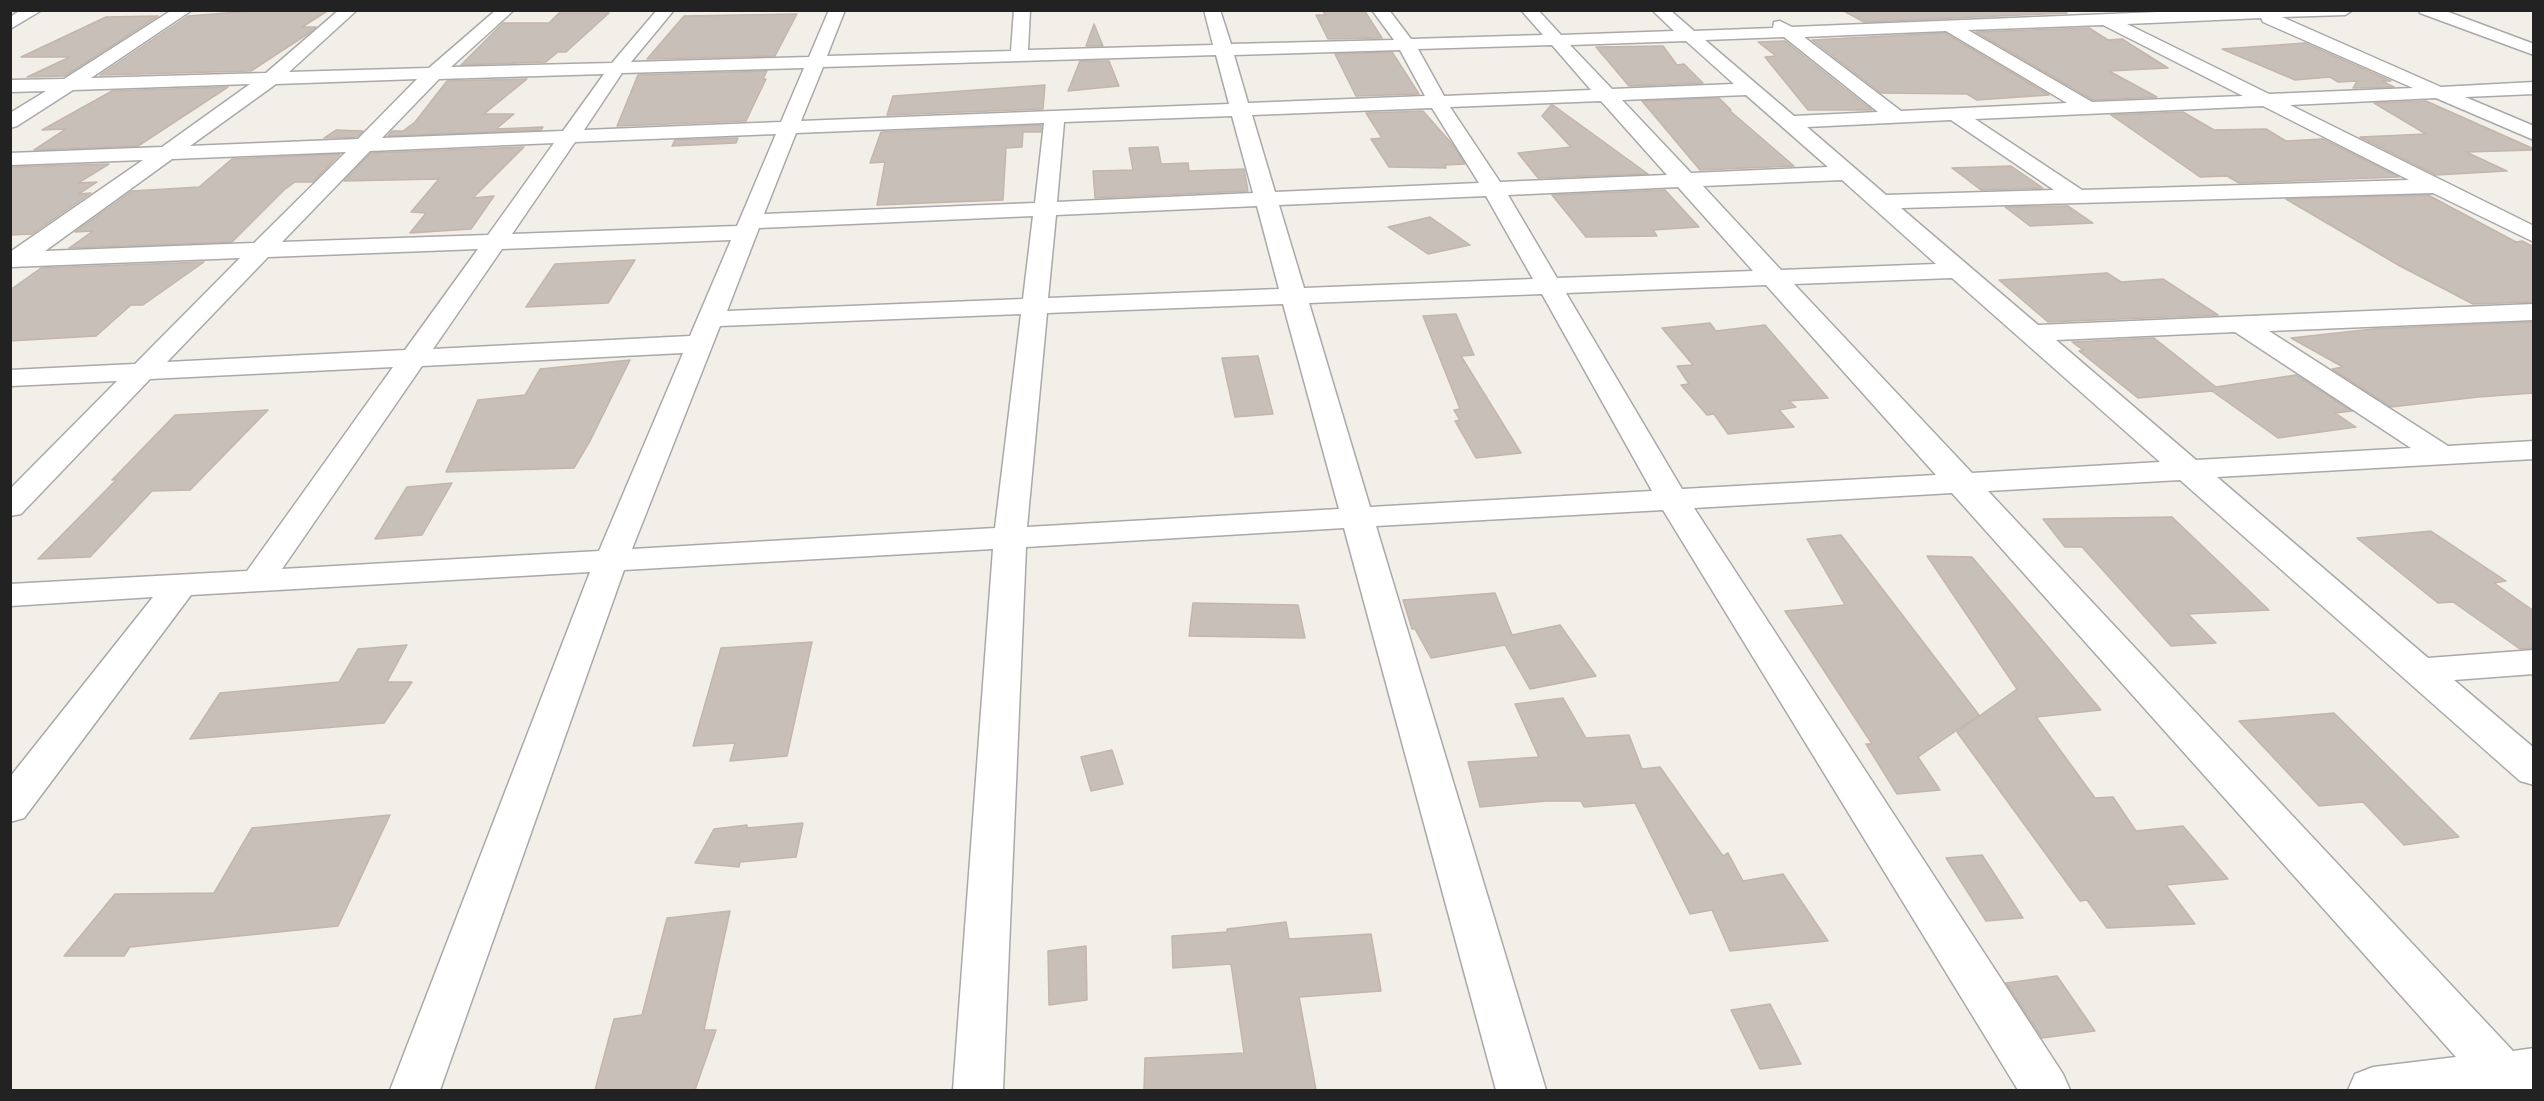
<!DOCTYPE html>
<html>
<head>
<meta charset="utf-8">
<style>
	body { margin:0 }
	#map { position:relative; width:2544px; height:1101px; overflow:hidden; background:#f2efe9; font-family:"DejaVu Sans",sans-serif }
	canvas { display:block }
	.frame { position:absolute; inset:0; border:12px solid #222; pointer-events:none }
</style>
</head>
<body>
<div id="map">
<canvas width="2544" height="1101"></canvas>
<div class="frame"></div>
</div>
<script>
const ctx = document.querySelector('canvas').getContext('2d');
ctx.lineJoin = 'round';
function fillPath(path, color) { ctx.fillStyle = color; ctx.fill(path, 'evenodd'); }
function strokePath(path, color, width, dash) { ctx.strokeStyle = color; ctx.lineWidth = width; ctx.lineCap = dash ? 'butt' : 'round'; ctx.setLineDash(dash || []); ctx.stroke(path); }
const building = new Path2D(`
	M 264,10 L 329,10 L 302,27 L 316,27 L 309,33 L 251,71 L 100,75 L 188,16 Z
	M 1321,10 L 1364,10 L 1382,38 L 1328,39 L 1316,15 L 1326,15 Z
	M 1842,10 L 2063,10 L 2067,13 L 1864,22 Z
	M 559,13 L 609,13 L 566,52 L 558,52 L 546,62 L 461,65 L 503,23 L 549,23 Z
	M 797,14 L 775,56 L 647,59 L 684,16 Z
	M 158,16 L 65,76 L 27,77 L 70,57 L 21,57 L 106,17 Z
	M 1094,24 L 1103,46 L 1086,46 Z
	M 2089,28 L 2108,40 L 2122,39 L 2168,68 L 2109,71 L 2157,97 L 2093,100 L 1976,32 Z
	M 1945,33 L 2049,95 L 1977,100 L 1967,94 L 1881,93 L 1812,40 Z
	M 1785,41 L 1850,93 L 1872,110 L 1808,110 L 1765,57 L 1776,56 L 1758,42 Z
	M 2305,43 L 2391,81 L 2382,81 L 2394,87 L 2353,88 L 2357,81 L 2338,82 L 2330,77 L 2295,80 L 2222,49 Z
	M 1663,46 L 1677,65 L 1684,64 L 1703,83 L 1629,86 L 1596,47 Z
	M 1392,52 L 1419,94 L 1356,96 L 1335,54 Z
	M 1080,61 L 1109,61 L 1119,86 L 1068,91 Z
	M 767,71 L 763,79 L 766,79 L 746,121 L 617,126 L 638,75 Z
	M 527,79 L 484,114 L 514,114 L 496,129 L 543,127 L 541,130 L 388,136 L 392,131 L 403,131 L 415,122 L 447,81 Z
	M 1045,85 L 1043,109 L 887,115 L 893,96 Z
	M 228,87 L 138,146 L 34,150 L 66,129 L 42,130 L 112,91 Z
	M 1719,98 L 1731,110 L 1729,110 L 1794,166 L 1700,170 L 1642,101 Z
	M 2426,101 L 2534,149 L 2534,150 L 2466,152 L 2507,171 L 2436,175 L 2360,137 L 2426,134 L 2374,103 Z
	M 1551,105 L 1553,105 L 1648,174 L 1538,178 L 1518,153 L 1571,147 L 1542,116 Z
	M 1423,111 L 1453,145 L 1465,164 L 1445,165 L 1446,168 L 1389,167 L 1371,139 L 1382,138 L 1366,113 Z
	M 2183,112 L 2214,130 L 2266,129 L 2286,141 L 2323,139 L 2399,177 L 2239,183 L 2227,176 L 2200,177 L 2111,115 Z
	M 1041,125 L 1041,132 L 1023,132 L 1022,147 L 1006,148 L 1003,200 L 877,205 L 885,162 L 870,163 L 881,132 Z
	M 336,130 L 363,131 L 357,137 L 324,138 Z
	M 738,138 L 736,143 L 672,146 L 675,140 Z
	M 524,147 L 473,198 L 494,196 L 471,229 L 410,233 L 426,213 L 411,212 L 439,179 L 344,181 L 371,153 Z
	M 1158,147 L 1161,164 L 1188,163 L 1189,171 L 1244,169 L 1248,191 L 1095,198 L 1093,171 L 1133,170 L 1129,148 Z
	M 340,154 L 313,182 L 295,182 L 284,190 L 232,242 L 69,248 L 93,231 L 75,232 L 132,191 L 199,187 L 232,159 Z
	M 109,164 L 78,183 L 97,182 L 79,194 L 91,193 L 32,234 L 10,235 L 10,167 Z
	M 2011,166 L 2043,188 L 1981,190 L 1952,168 Z
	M 1665,190 L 1699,227 L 1653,230 L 1657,236 L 1586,237 L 1552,195 Z
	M 2428,195 L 2516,242 L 2522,241 L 2534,247 L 2534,302 L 2473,304 L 2400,266 L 2286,199 Z
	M 2068,206 L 2093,223 L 2030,226 L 2005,207 Z
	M 1430,217 L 1470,245 L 1428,254 L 1388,227 Z
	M 635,260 L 608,303 L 526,307 L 555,264 Z
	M 204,262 L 143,305 L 131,305 L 96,336 L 10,341 L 10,290 L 41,268 Z
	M 2107,273 L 2121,282 L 2163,279 L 2218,315 L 2048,322 L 1999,280 Z
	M 1456,314 L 1474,355 L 1461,356 L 1521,453 L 1476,458 L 1455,421 L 1460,420 L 1454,410 L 1460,409 L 1423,316 Z
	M 2534,322 L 2534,393 L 2478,397 L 2391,407 L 2332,369 L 2343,367 L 2291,338 L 2373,329 Z
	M 1710,323 L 1716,331 L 1765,325 L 1828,398 L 1789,401 L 1796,407 L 1779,410 L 1794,427 L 1728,434 L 1714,414 L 1707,415 L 1681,385 L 1689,384 L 1677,366 L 1693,365 L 1662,328 Z
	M 2154,338 L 2216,387 L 2296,375 L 2352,411 L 2335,413 L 2356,427 L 2278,438 L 2212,391 L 2138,398 L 2079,351 L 2083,350 L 2072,342 Z
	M 1258,356 L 1273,414 L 1235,417 L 1222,358 Z
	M 630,360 L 590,441 L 574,468 L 446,472 L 478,400 L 525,395 L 540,369 Z
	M 268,410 L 190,490 L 152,491 L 90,557 L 38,559 L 117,479 L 112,480 L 175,415 Z
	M 452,483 L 422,535 L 375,539 L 407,487 Z
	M 2172,517 L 2269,610 L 2188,614 L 2216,643 L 2171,646 L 2082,547 L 2065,547 L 2043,519 Z
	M 2431,531 L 2506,581 L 2494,583 L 2534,611 L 2534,648 L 2520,649 L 2453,602 L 2438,603 L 2357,538 Z
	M 1841,535 L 1979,715 L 1918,757 L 1940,790 L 1897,794 L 1866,744 L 1872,744 L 1785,611 L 1845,605 L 1807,539 Z
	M 1927,556 L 1972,557 L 2101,710 L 2036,717 L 2095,798 L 2113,797 L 2136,831 L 2183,826 L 2228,879 L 2166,885 L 2195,924 L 2107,928 L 2087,900 L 2080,901 L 1957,732 L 2017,689 Z
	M 1495,593 L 1512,635 L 1560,625 L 1596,676 L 1530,689 L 1505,645 L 1431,658 L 1415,629 L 1412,629 L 1403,600 Z
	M 1193,603 L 1298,605 L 1305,638 L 1189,636 Z
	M 812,642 L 787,756 L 730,761 L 735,743 L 693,746 L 721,648 Z
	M 407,645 L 387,682 L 412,682 L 384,723 L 190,739 L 220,693 L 339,682 L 358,649 Z
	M 1563,698 L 1586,738 L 1629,735 L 1642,769 L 1660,767 L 1723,856 L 1728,853 L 1743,881 L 1783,874 L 1828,941 L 1730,951 L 1712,910 L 1690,914 L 1635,803 L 1584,807 L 1581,801 L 1546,801 L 1480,807 L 1468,762 L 1539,757 L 1515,704 Z
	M 2334,713 L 2459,837 L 2404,845 L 2363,802 L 2319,806 L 2239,721 Z
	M 1112,750 L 1123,784 L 1091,791 L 1081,757 Z
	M 390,815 L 338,926 L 130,947 L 124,956 L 64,956 L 115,894 L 214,893 L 252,828 Z
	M 803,823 L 796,857 L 740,862 L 739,867 L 695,863 L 714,829 L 747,825 L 747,828 Z
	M 1982,855 L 2023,918 L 1986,921 L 1946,858 Z
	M 730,911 L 704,1030 L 716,1030 L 695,1090 L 595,1090 L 614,1019 L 642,1015 L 667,918 Z
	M 1286,922 L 1289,939 L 1371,934 L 1381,991 L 1299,997 L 1316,1090 L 1144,1090 L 1145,1058 L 1244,1053 L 1231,964 L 1173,968 L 1172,936 L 1227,932 L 1227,929 Z
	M 1086,946 L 1087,1000 L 1049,1005 L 1048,951 Z
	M 2057,976 L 2095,1031 L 2042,1038 L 2006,983 Z
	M 1770,1004 L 1801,1064 L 1760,1069 L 1731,1010 Z`);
const minor = new Path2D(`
	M 21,10 L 42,10 L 10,29 L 10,17 Z
	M 172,10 L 192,10 L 91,78 L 266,73 L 339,10 L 357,10 L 289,72 L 429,68 L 496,10 L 514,10 L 451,67 L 612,63 L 657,10 L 674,10 L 631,62 L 809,57 L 829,10 L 845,10 L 827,56 L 1011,51 L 1014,10 L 1030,10 L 1028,50 L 1213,45 L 1204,10 L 1220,10 L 1231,44 L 1394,40 L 1372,10 L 1389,10 L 1411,39 L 1543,35 L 1521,10 L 1538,10 L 1561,35 L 1674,31 L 1652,10 L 1670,10 L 1694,31 L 1773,28 L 1774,22 L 1780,21 L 1792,27 L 2208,10 L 2353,10 L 2345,15 L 2282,17 L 2441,87 L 2534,82 L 2534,94 L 2465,97 L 2534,126 L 2534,140 L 2436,98 L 2290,105 L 2534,226 L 2534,242 L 2433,193 L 1901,208 L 2038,325 L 2534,304 L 2534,320 L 2269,331 L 2448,446 L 2534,441 L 2534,459 L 2217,477 L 2428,658 L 2534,650 L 2534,674 L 2454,680 L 2534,748 L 2534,785 L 2520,781 L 2180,480 L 1988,491 L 2513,1051 L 2534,1048 L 2534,1090 L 2348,1090 L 2355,1074 L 2373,1067 L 2456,1057 L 1952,493 L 1694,508 L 2063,1074 L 2070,1090 L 2018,1090 L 1663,510 L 1376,526 L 1546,1090 L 1496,1090 L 1344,528 L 1026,547 L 1003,1090 L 953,1090 L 993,549 L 624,570 L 440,1090 L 390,1090 L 590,572 L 191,595 L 24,818 L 10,822 L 10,777 L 153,597 L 10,606 L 10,584 L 247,571 L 393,367 L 150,379 L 21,514 L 10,516 L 10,489 L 117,381 L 10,386 L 10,370 L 135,364 L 240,258 L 10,267 L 10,252 L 143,160 L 10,165 L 10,153 L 162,147 L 250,84 L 73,90 L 17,126 L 10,128 L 10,113 L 46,91 L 10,92 L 10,80 L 64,79 ZM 2261,18 L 2263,22 L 2413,88 L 2269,94 L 2127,24 ZM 2103,25 L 2243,96 L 2092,102 L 1968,30 ZM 1946,31 L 2067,103 L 1901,111 L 1804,37 ZM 1784,37 L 1878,112 L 1794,116 L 1705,40 ZM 1686,41 L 1734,84 L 1612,89 L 1570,45 ZM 1552,45 L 1591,90 L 1444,96 L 1418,49 ZM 1400,50 L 1425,96 L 1248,103 L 1234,55 ZM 1216,55 L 1229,104 L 801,121 L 823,67 ZM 804,68 L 781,122 L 584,130 L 622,73 ZM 604,74 L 563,131 L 382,138 L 439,79 ZM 417,79 L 358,139 L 190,146 L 276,84 ZM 1746,95 L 1828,167 L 1691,173 L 1622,100 ZM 1601,101 L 1667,175 L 1500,182 L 1450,107 ZM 2263,106 L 2409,180 L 2082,190 L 1975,119 ZM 1432,108 L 1479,183 L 1275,192 L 1252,115 ZM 1232,116 L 1253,193 L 1057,202 L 1064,122 ZM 1951,120 L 2054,190 L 1886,195 L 1807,127 ZM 1044,123 L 1035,203 L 764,214 L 796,133 ZM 776,134 L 737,226 L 512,234 L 575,142 ZM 554,143 L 488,235 L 282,242 L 370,151 ZM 346,152 L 254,243 L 45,251 L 172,159 ZM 1842,180 L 1936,264 L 1781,270 L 1703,186 ZM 1678,187 L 1753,271 L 1557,278 L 1508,195 ZM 1486,196 L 1533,279 L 1304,288 L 1279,205 ZM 1257,206 L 1279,289 L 1048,298 L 1056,215 ZM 1033,216 L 1023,299 L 727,311 L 759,228 ZM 731,240 L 690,336 L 433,349 L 502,249 ZM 478,249 L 405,350 L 167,362 L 268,257 ZM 1952,278 L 2160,462 L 1972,473 L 1794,284 ZM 1766,285 L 1936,475 L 1682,489 L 1566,293 ZM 1542,294 L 1652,491 L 1370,507 L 1309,303 ZM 1283,304 L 1339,509 L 1027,527 L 1047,313 ZM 1021,314 L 995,528 L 632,549 L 720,326 ZM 2235,332 L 2411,448 L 2196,460 L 2056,340 ZM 683,353 L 599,551 L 282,569 L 422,366 Z
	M 2418,10 L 2443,10 L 2534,44 L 2534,55 L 2420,13 Z`);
fillPath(building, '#c7bfb8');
strokePath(building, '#c4b6ab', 1.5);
strokePath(minor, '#a9a9a9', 3);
fillPath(minor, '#fff');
</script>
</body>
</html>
